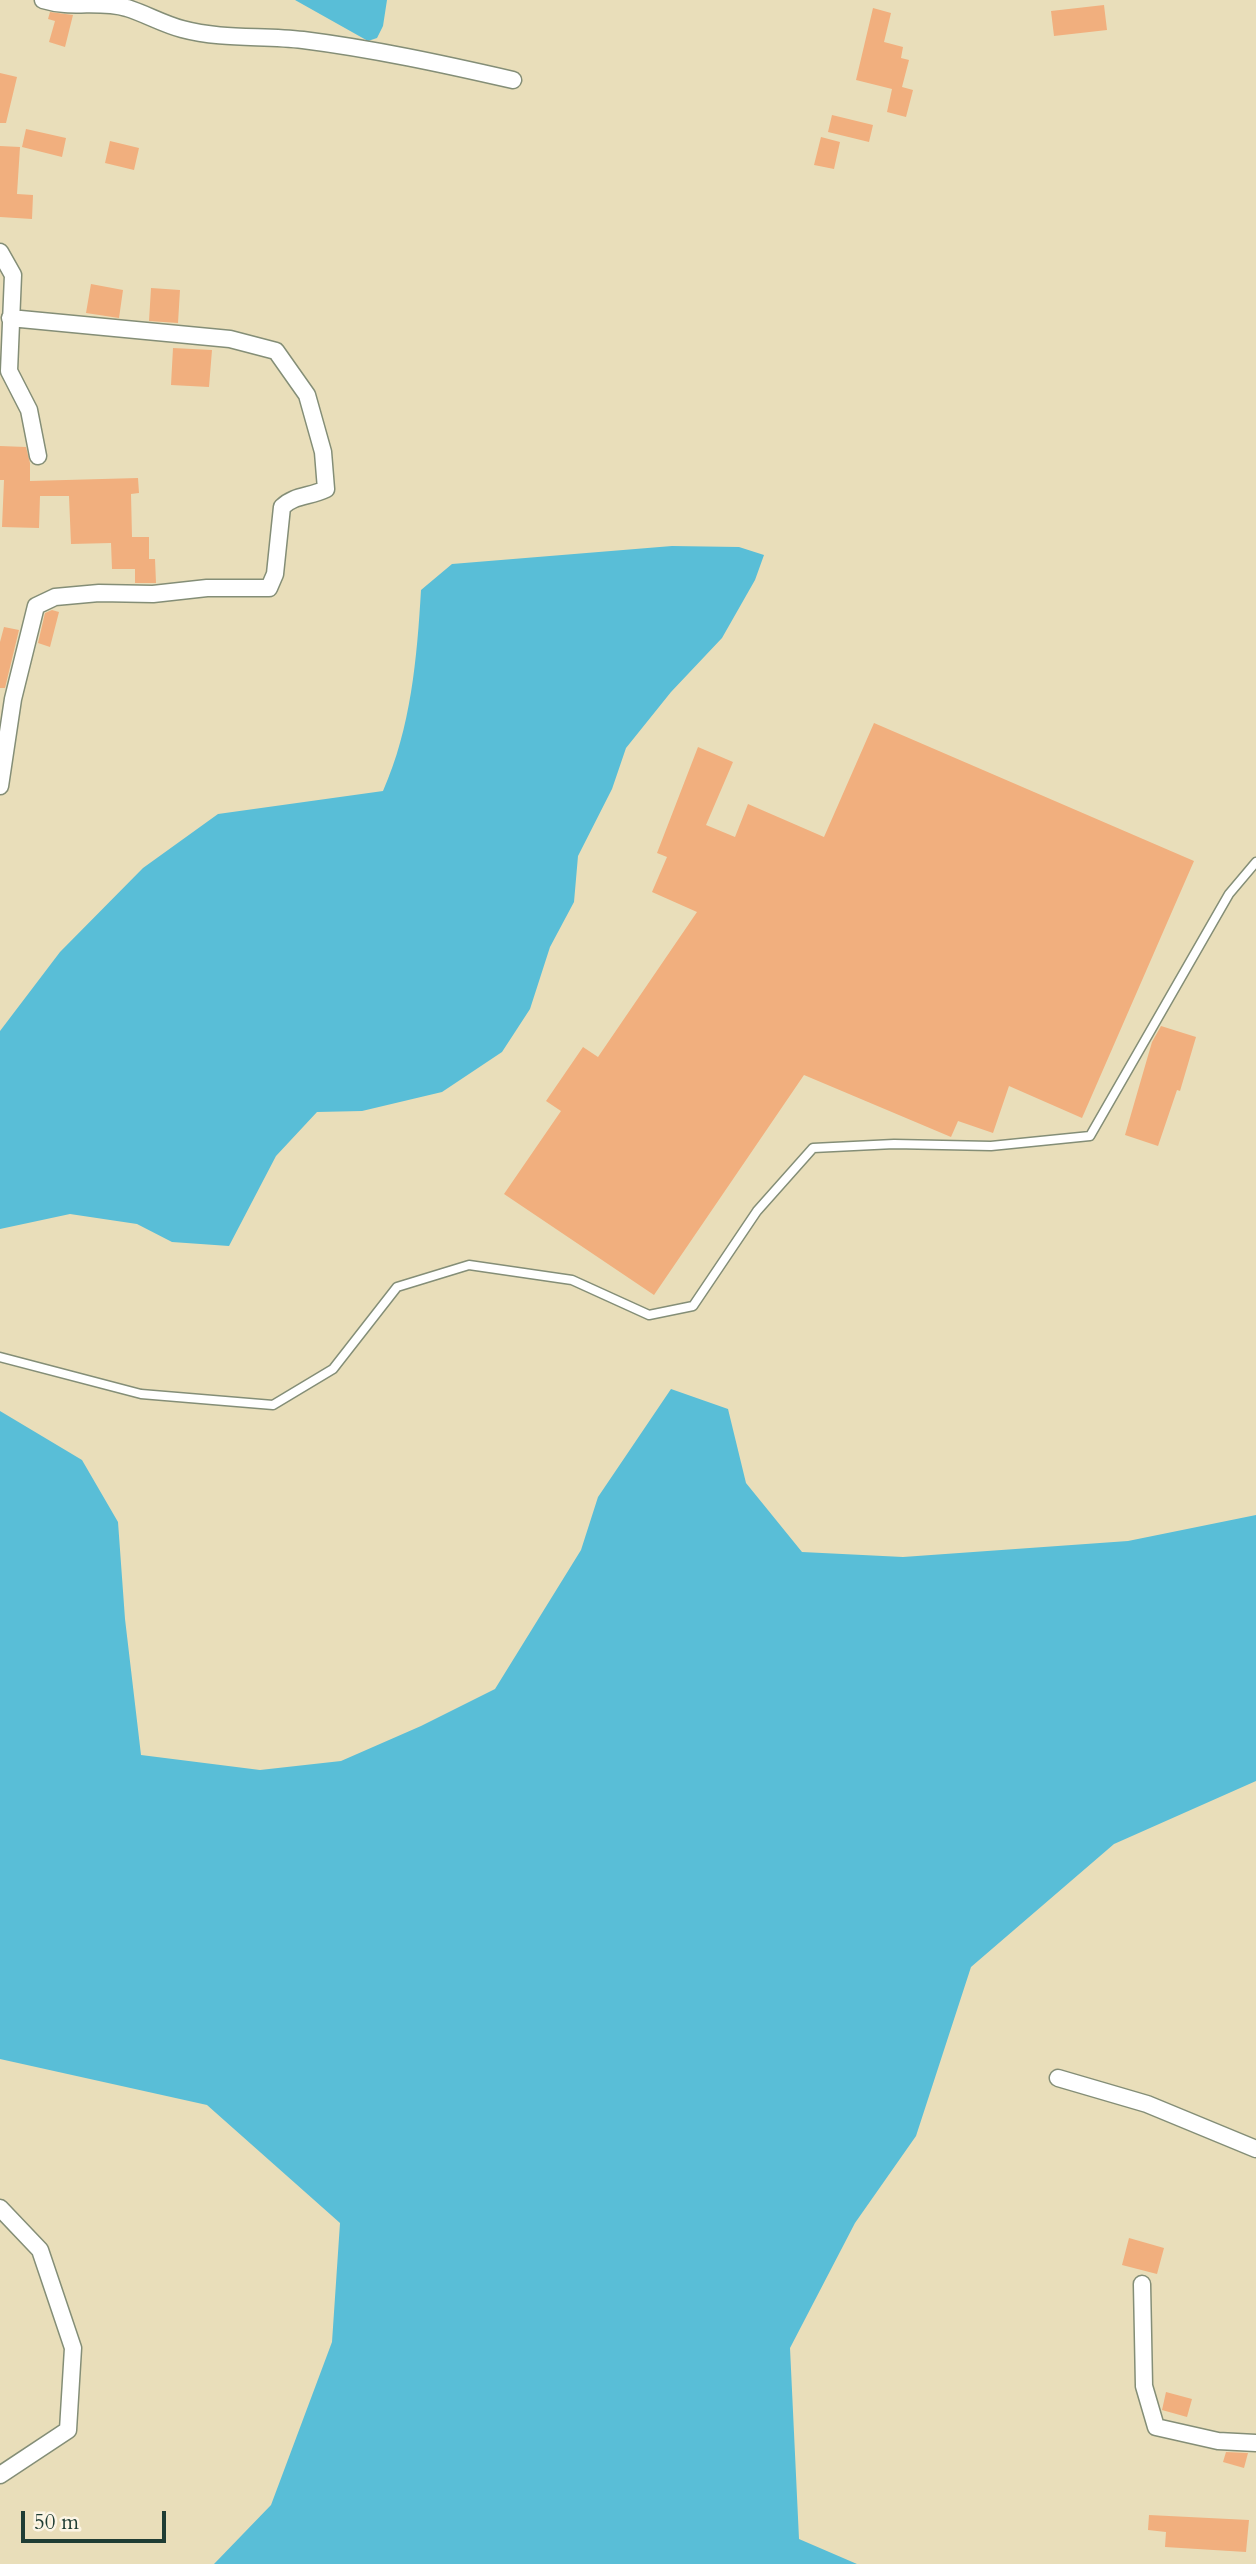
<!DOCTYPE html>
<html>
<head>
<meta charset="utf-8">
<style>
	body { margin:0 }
	#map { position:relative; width:1256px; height:2564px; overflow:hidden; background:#e9deba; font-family:Cardo,serif }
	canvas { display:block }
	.scale { position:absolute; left:21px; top:2511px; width:145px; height:32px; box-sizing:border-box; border:4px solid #1f3d34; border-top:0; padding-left:9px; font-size:21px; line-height:24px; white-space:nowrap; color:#1f3d34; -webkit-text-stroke:5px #fcf5e5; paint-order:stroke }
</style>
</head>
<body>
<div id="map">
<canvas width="1256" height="2564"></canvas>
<div class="scale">50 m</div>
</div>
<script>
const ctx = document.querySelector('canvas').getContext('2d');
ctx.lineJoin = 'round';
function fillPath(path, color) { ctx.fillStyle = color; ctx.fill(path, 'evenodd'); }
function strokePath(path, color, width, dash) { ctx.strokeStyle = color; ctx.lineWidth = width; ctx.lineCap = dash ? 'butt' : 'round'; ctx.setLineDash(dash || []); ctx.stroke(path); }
const water = new Path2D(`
	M 295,0 L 387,0 L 383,26 L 377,38 L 368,41 Z
	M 672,546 L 739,547 L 764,555 L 755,580 L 722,638 L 671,692 L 626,748 L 612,789 L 578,856 L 574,902 L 550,947 L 530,1009 L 502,1052 L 442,1092 L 362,1111 L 317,1112 L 276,1156 L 229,1246 L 172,1242 L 137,1224 L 70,1214 L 0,1229 L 0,1031 L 60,952 L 143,868 L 218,814 L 383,791 C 411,728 417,658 421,590 L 452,564 Z
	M 671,1389 L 728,1409 L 746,1483 L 802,1552 L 903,1557 L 1128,1541 L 1256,1515 L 1256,1781 L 1114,1844 L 971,1967 L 916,2136 L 855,2223 L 790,2348 L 799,2539 L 857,2564 L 214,2564 L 271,2505 L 332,2342 L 340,2223 L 207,2105 L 0,2059 L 0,1411 L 82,1460 L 118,1522 L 125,1619 L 141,1755 L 260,1770 L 341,1761 L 421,1726 L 495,1689 L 581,1550 L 598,1497 Z`);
const building = new Path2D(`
	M 1104,5 L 1107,30 L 1054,36 L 1051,11 Z
	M 873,8 L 891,13 L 884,42 L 903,47 L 901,58 L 909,60 L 902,87 L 913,90 L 906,117 L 887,112 L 892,89 L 856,80 Z
	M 50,12 L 73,15 L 65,47 L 49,42 L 55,21 L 48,19 Z
	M 0,73 L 17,77 L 6,123 L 0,123 Z
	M 832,115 L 873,125 L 869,142 L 828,132 Z
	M 26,129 L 66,138 L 62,157 L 22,147 Z
	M 821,137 L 840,142 L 834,169 L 814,165 Z
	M 110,141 L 139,148 L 134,170 L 105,163 Z
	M 0,146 L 20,147 L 17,194 L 33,195 L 32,219 L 0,217 Z
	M 91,284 L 123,290 L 119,318 L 86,313 Z
	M 151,288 L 180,290 L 178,323 L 149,321 Z
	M 173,348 L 212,350 L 209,387 L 171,385 Z
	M 0,446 L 26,447 L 30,463 L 30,481 L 138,478 L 139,493 L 131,494 L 132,537 L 149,537 L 149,559 L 155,559 L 156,583 L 135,583 L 135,569 L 112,569 L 111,543 L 71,544 L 69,496 L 40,496 L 39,528 L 2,527 L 4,480 L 0,480 Z
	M 52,610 L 59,612 L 50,647 L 38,643 L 45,613 Z
	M 4,627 L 19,630 L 5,688 L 0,688 L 0,642 Z
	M 874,723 L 1194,861 L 1082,1118 L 1009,1086 L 993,1133 L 958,1121 L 951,1137 L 804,1075 L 654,1295 L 504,1194 L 561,1111 L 546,1101 L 583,1047 L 598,1057 L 697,912 L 652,892 L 667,857 L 657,853 L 698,747 L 733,762 L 706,825 L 735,837 L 748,804 L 824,837 Z
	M 1161,1026 L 1196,1037 L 1180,1091 L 1177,1090 L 1158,1146 L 1125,1135 L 1152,1042 Z
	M 1129,2238 L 1164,2248 L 1157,2274 L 1122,2265 Z
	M 1166,2392 L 1192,2399 L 1187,2417 L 1162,2410 Z
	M 1226,2452 L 1248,2453 L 1244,2468 L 1223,2462 Z
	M 1149,2515 L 1249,2520 L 1246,2552 L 1165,2547 L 1166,2532 L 1148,2530 Z`);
const service = new Path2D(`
	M 0,1357 L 141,1394 L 273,1405 L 333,1369 L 397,1287 L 469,1265 L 572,1280 L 649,1315 L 693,1306 L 757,1211 L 813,1148 L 894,1144 L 991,1146 L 1090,1136 L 1229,894 L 1256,862`);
const minor = new Path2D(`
	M 43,0 C 72,9 99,0 127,8 C 146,14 163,24 182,29 C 223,40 263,35 303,40 C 374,49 443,64 513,80
	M 0,252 L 13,275 L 9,371 L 29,410 L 38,456
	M 0,786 L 13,699 L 36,606 L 55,597 L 99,593 L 153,594 L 207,588 L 269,588 L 275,574 L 282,507 C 294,495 310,497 326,489 L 323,452 L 307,395 L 276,351 L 230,339 L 10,318
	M 1058,2078 L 1147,2104 L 1256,2149
	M 0,2208 L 40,2250 L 73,2348 L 68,2430 L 0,2475
	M 1142,2284 L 1144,2386 L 1156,2427 L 1218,2441 L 1256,2443`);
fillPath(water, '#59bed7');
fillPath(building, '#f1af7e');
strokePath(service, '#848e77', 11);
strokePath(minor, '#848e77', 19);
strokePath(service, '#fff', 8);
strokePath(minor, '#fff', 16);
</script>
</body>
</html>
